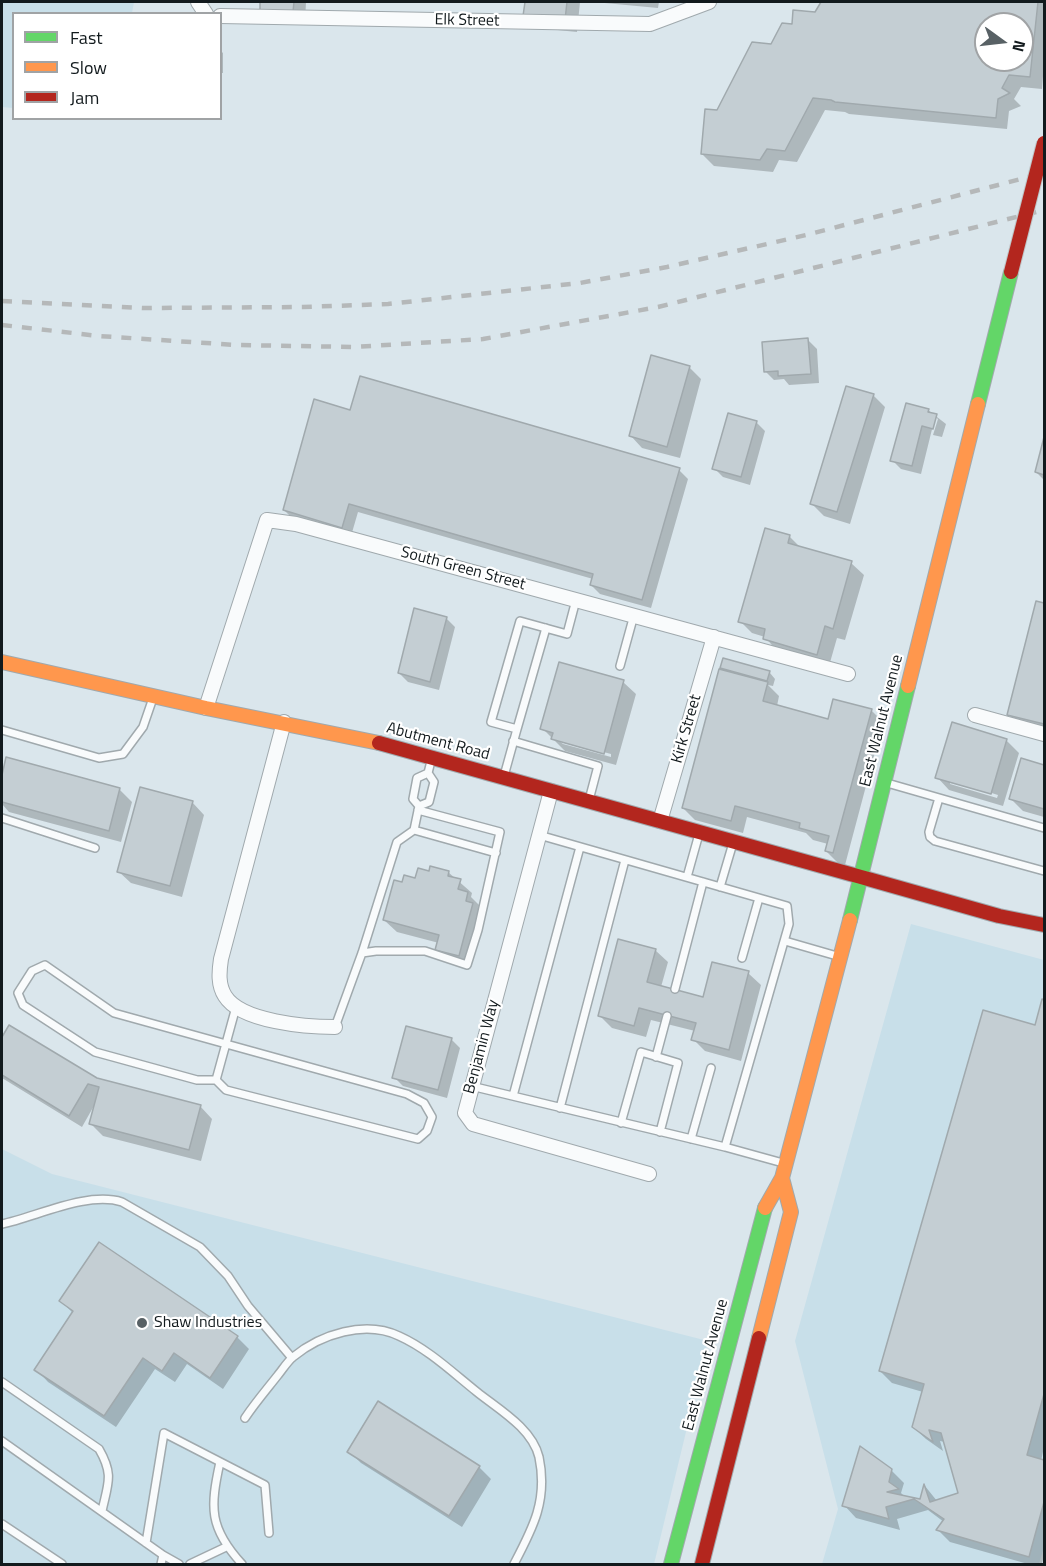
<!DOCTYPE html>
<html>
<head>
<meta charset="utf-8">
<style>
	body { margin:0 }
	#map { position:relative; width:1046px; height:1566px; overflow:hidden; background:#dae6ec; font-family:"Titillium Web",sans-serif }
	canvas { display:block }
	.frame { position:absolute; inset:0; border:3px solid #121a1d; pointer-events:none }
	.legend { position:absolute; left:12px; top:12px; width:210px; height:108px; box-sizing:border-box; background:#fff; border:2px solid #a0a3a5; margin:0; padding:8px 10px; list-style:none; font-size:18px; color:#121a1d }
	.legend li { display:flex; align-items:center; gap:12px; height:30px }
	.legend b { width:30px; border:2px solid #a0a3a5 }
	.north { position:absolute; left:974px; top:12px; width:60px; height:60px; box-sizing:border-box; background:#fff; border:2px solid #a0a3a5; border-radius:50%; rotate:105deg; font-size:16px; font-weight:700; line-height:24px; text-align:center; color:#121a1d }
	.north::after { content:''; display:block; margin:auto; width:21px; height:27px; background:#586165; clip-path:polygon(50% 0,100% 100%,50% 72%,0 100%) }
</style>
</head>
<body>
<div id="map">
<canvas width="1046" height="1566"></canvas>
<div class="frame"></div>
<ul class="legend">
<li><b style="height:8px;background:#63d668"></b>Fast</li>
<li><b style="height:8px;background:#ff974d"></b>Slow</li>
<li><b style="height:8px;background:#b3261e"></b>Jam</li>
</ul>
<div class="north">N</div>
</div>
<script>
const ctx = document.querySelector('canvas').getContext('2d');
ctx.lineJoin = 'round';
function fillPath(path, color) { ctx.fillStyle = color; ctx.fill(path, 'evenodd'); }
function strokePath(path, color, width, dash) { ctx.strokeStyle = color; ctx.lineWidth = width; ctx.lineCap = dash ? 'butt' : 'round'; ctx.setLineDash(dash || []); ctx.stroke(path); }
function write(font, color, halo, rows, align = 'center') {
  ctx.font = font + ' "Titillium Web",sans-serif'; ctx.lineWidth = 4.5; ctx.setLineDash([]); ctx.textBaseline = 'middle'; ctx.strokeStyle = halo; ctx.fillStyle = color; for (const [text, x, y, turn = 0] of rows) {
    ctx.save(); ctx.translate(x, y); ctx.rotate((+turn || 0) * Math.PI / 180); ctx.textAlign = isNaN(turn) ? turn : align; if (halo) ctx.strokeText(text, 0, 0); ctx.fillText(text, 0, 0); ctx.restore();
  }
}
const built = new Path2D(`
	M 2,2 L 134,2 L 132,13 L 14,14 L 13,108 L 2,107 Z
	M 911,924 L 1044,960 L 1044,1547 L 1039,1564 L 822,1564 L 838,1509 L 795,1341 Z
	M 2,1149 L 52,1174 L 708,1341 L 654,1564 L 2,1564 Z`);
const shadow = new Path2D(`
	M 262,2 L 306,2 L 305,23 L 261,10 Z
	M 526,2 L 580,2 L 577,32 L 537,28 L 525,15 Z
	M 594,2 L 659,2 L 658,8 Z
	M 823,2 L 1044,2 L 1044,63 L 1042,89 L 1021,87 L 1014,99 L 1021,106 L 1009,111 L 1007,129 L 849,114 L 845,112 L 825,110 L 797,162 L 779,160 L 773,172 L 714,166 L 702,154 L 718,111 L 772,46 L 793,25 L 816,14 ZM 986,24 L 1022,24 L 1022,60 L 986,60 Z
	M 220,50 L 223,53 L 223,73 L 220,73 Z
	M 808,340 L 817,349 L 819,383 L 789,385 L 784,379 L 774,380 L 765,371 Z
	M 689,367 L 701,379 L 680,458 L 642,448 L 630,435 Z
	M 873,395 L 885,407 L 850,524 L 824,516 L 811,503 Z
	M 928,410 L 946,424 L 942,437 L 933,435 L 938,419 L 935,417 L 921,474 L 901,469 L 892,460 Z
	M 351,411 L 679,470 L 688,479 L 651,608 L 600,594 L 591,585 L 593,579 L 358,512 L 351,536 L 293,519 L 284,510 Z
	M 756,422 L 765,431 L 750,485 L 723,477 L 714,468 Z
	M 1044,442 L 1044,480 L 1036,472 Z
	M 766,530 L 790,537 L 801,548 L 851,563 L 864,575 L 845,640 L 837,638 L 829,666 L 777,651 L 765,637 L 752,633 L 740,621 Z
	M 1037,602 L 1044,604 L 1044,733 L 1021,727 L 1008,714 Z
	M 446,618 L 455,627 L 439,690 L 408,682 L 399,673 Z
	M 724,660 L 770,673 L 775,679 L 773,686 L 768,685 L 779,696 L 777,706 L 829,720 L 871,710 L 883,722 L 845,865 L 838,863 L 826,851 L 828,844 L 813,840 L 806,833 L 747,817 L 743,833 L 695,820 L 683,808 L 727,673 L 722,668 Z
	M 623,682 L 636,694 L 616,765 L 565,751 L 542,728 ZM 558,740 L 611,754 L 611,757 L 563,744 Z
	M 1006,740 L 1019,753 L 1003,806 L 949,790 L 937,777 ZM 950,780 L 998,795 L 997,798 L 950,784 Z
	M 7,759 L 119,789 L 132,802 L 121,842 L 9,812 L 2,804 L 2,780 Z
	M 1022,760 L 1044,766 L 1044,817 L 1023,811 L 1011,799 Z
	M 192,802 L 204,815 L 182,897 L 131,883 L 118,871 Z
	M 448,872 L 472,893 L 471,897 L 479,905 L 478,910 L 485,916 L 471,967 L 449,961 L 437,949 L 439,943 L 397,932 L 384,920 L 403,884 L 430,873 Z
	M 655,950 L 668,962 L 661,987 L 704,999 L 748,973 L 761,985 L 741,1061 L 705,1051 L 693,1039 L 695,1031 L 651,1020 L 646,1037 L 612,1028 L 600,1016 Z
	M 1043,1001 L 1044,1002 L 1044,1447 L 1041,1461 L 1044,1462 L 1044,1555 L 1042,1564 L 1028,1564 L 950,1542 L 938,1530 L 944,1522 L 928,1510 L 897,1519 L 900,1530 L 856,1518 L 844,1505 L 891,1470 L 904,1483 L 901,1493 L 906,1498 L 921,1501 L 925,1486 L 937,1501 L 960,1494 L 945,1442 L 940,1441 L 943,1451 L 926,1439 L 913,1427 L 923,1392 L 892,1383 L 880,1371 L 1036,1026 Z
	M 10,1027 L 96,1079 L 200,1106 L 212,1119 L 201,1161 L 103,1136 L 91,1124 L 95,1104 L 82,1127 L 2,1078 L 2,1040 Z
	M 451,1039 L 460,1048 L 447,1098 L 403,1086 L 394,1077 Z
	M 61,1301 L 237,1337 L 249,1349 L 223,1389 L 187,1364 L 175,1382 L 155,1369 L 116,1427 L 48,1382 L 36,1369 L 73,1313 Z
	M 349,1451 L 479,1467 L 491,1479 L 462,1527 L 361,1463 Z`);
const building = new Path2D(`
	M 260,2 L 294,2 L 293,12 L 260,10 Z
	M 525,2 L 567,2 L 565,20 L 523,16 Z
	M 821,2 L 1038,2 L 1030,77 L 1009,75 L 1002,88 L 1010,93 L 998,99 L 996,118 L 835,102 L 831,100 L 813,98 L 785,151 L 767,149 L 760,160 L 701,154 L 705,109 L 717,110 L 752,42 L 771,44 L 782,23 L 792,24 L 793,10 L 815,12 ZM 986,24 L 1022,24 L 1022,60 L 986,60 Z
	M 808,338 L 811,374 L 778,376 L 778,371 L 764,372 L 762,342 Z
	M 651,355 L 690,366 L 667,447 L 629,436 Z
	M 360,376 L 680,468 L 642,600 L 590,585 L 593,574 L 349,504 L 342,528 L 283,510 L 314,399 L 350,410 Z
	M 846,386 L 874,394 L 837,512 L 810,504 Z
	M 906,403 L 929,409 L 928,412 L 937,414 L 933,429 L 922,426 L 912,466 L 890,461 Z
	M 728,413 L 757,421 L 741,477 L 712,469 Z
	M 1044,437 L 1044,475 L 1035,472 Z
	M 765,528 L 790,535 L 788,543 L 852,561 L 833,629 L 825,626 L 817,655 L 763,639 L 765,629 L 738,622 Z
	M 1036,601 L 1044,603 L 1044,724 L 1007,715 Z
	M 414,608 L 447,617 L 430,682 L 398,673 Z
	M 723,658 L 770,671 L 767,681 L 720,668 Z
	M 559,662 L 624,680 L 604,754 L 551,739 L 553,733 L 540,729 Z
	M 719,669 L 768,682 L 763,701 L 828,719 L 833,699 L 872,709 L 833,853 L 825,851 L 829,836 L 799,828 L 800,823 L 735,806 L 731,821 L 682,808 Z
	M 952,722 L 1007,739 L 991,794 L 935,778 Z
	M 6,757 L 120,788 L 109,831 L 2,802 L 2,775 Z
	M 1021,758 L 1044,765 L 1044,809 L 1009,799 Z
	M 140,787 L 193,801 L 170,886 L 117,872 Z
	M 430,866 L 449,871 L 448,876 L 461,879 L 458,889 L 468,892 L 466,901 L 473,903 L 459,956 L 435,950 L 439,935 L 383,920 L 394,880 L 402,882 L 404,875 L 415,878 L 418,868 L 429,871 Z
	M 618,939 L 656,949 L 647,982 L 703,997 L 712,962 L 749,971 L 729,1050 L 691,1040 L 696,1023 L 639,1008 L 634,1026 L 598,1016 Z
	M 1042,999 L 1044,1000 L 1044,1394 L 1027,1455 L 1044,1460 L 1044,1502 L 1029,1557 L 936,1530 L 944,1519 L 914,1499 L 886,1507 L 889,1519 L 842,1506 L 860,1446 L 892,1469 L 889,1482 L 899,1489 L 887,1492 L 920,1499 L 924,1484 L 930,1502 L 958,1493 L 941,1433 L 929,1430 L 933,1442 L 912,1427 L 924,1384 L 879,1371 L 983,1010 L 1035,1025 Z
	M 9,1025 L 97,1078 L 201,1105 L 189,1150 L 89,1124 L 99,1087 L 88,1084 L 69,1116 L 2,1075 L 2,1037 Z
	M 406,1026 L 452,1038 L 438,1090 L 392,1078 Z
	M 99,1242 L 238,1336 L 210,1378 L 174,1353 L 162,1371 L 143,1358 L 104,1416 L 34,1370 L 73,1311 L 59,1301 Z
	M 378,1401 L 480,1466 L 449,1516 L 347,1452 Z`);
const lane = new Path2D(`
	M 546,628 L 517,729 L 491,722 L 520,621 L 567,634 L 576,600
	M 620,666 L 634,615
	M 2,730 L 99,758 L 123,754 L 143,727 L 153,698
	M 513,741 L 598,766 L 589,800
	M 504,776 L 517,729
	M 887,783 L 1044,828
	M 939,798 L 929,832 L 930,837 L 935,841 L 1044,871
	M 419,806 L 413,799 L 417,778 L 428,773
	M 2,818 L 95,848
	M 414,830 L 496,853
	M 539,835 L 787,906 L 789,924 L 725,1147
	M 687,877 L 699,834
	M 720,887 L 733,843
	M 785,941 L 837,956
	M 362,953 L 376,951 L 425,951 L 467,965 L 478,930 L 500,832 L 418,810
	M 742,958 L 759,898
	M 45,965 L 114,1013 L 407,1094 L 424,1103 L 432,1117 L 427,1131 L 418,1139 L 226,1090 L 216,1080 L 197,1080 L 95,1052 L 23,1005 L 18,993 L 32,971 Z
	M 675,989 L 703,882
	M 335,1027 L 362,953 L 397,842 L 414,830 L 419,806 L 429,802 L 434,782 L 428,773 L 431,761
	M 656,1057 L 667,1016
	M 216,1080 L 236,1007
	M 471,1086 L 725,1147 L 783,1163
	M 513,1096 L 580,847
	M 560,1108 L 625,860
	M 621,1123 L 641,1052 L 678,1063 L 660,1132
	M 691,1139 L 711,1068
	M 2,1224 C 36,1217 87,1191 122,1202 L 200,1247 L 228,1276 L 248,1306 L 292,1358
	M 2,1382 L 99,1449 C 114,1475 108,1483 102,1511
	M 245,1418 C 255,1403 267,1389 278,1375 C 283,1369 287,1362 293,1357 C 321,1334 365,1320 399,1336 C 428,1349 452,1372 477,1392 C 498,1409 532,1428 539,1457 C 548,1500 533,1528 514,1564
	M 2,1441 L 163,1555 L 161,1564
	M 220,1462 C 210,1508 209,1528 242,1564
	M 2,1524 L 62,1564
	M 146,1543 L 164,1433 L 265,1485 L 269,1533
	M 163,1555 L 179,1564
	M 190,1564 L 226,1547`);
const street = new Path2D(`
	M 198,2 L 206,14
	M 220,16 L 650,24 L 709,2
	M 206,708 L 267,520 L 296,524 L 848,674
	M 975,715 L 1044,734
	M 284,722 L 221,959 C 219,972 218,985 225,996 C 241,1022 307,1027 335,1027
	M 551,791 L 465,1113 L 473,1124 L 649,1174
	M 660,821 L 714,637`);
const fast = new Path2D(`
	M 978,404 L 1011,272
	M 850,920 L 908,686
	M 671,1564 L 765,1208`);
const slow = new Path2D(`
	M 2,662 L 206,708 L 379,743
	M 908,686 L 978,404
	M 765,1208 L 782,1178 L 850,920
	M 759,1338 L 791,1212 L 782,1178`);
const jam = new Path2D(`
	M 379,743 L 861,877
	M 861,877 L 999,916 L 1044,925
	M 702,1564 L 759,1338`);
const rail = new Path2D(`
	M 2,301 L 143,308 L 303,307 L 388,304 L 580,283 L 667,267 L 806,235 L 1044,173
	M 2,325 L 99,336 L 236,345 L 354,347 L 483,339 L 658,307 L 1044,210`);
const jamBridge = new Path2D(`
	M 1011,272 L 1044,143`);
const markers = [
	[142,1323,6,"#586165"]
];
const streetNames = [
	["Elk Street",467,21,1],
	["South Green Street",463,569,15],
	["East Walnut Avenue",882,721,-76],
	["Kirk Street",687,729,-74],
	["Abutment Road",438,742,15],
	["Benjamin Way",482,1047,-75],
	["East Walnut Avenue",706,1365,-75]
];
const poiNames = [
	["Shaw Industries",154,1323]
];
fillPath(built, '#c8dfe9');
fillPath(shadow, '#0003');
fillPath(building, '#c4ced3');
strokePath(building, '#a0a9ad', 1.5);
strokePath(lane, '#a0a9ad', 10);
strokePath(street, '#a0a9ad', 16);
strokePath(fast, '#a0a9ad', 16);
strokePath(slow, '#a0a9ad', 16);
strokePath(jam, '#a0a9ad', 16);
strokePath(lane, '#f9fbfc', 7);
strokePath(street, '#f9fbfc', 14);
strokePath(fast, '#63d668', 14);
strokePath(slow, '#ff974d', 14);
strokePath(jam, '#b3261e', 14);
strokePath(rail, '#b5b8b9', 4.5, [10, 10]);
strokePath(jamBridge, '#bec4c6', 16, []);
strokePath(jamBridge, '#b3261e', 14);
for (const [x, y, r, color] of markers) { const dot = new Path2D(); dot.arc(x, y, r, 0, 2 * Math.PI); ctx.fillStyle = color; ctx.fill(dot); strokePath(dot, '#fff', 2); }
write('16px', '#121a1d', '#fff', streetNames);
write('16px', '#121a1d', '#fff', poiNames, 'left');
</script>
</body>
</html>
